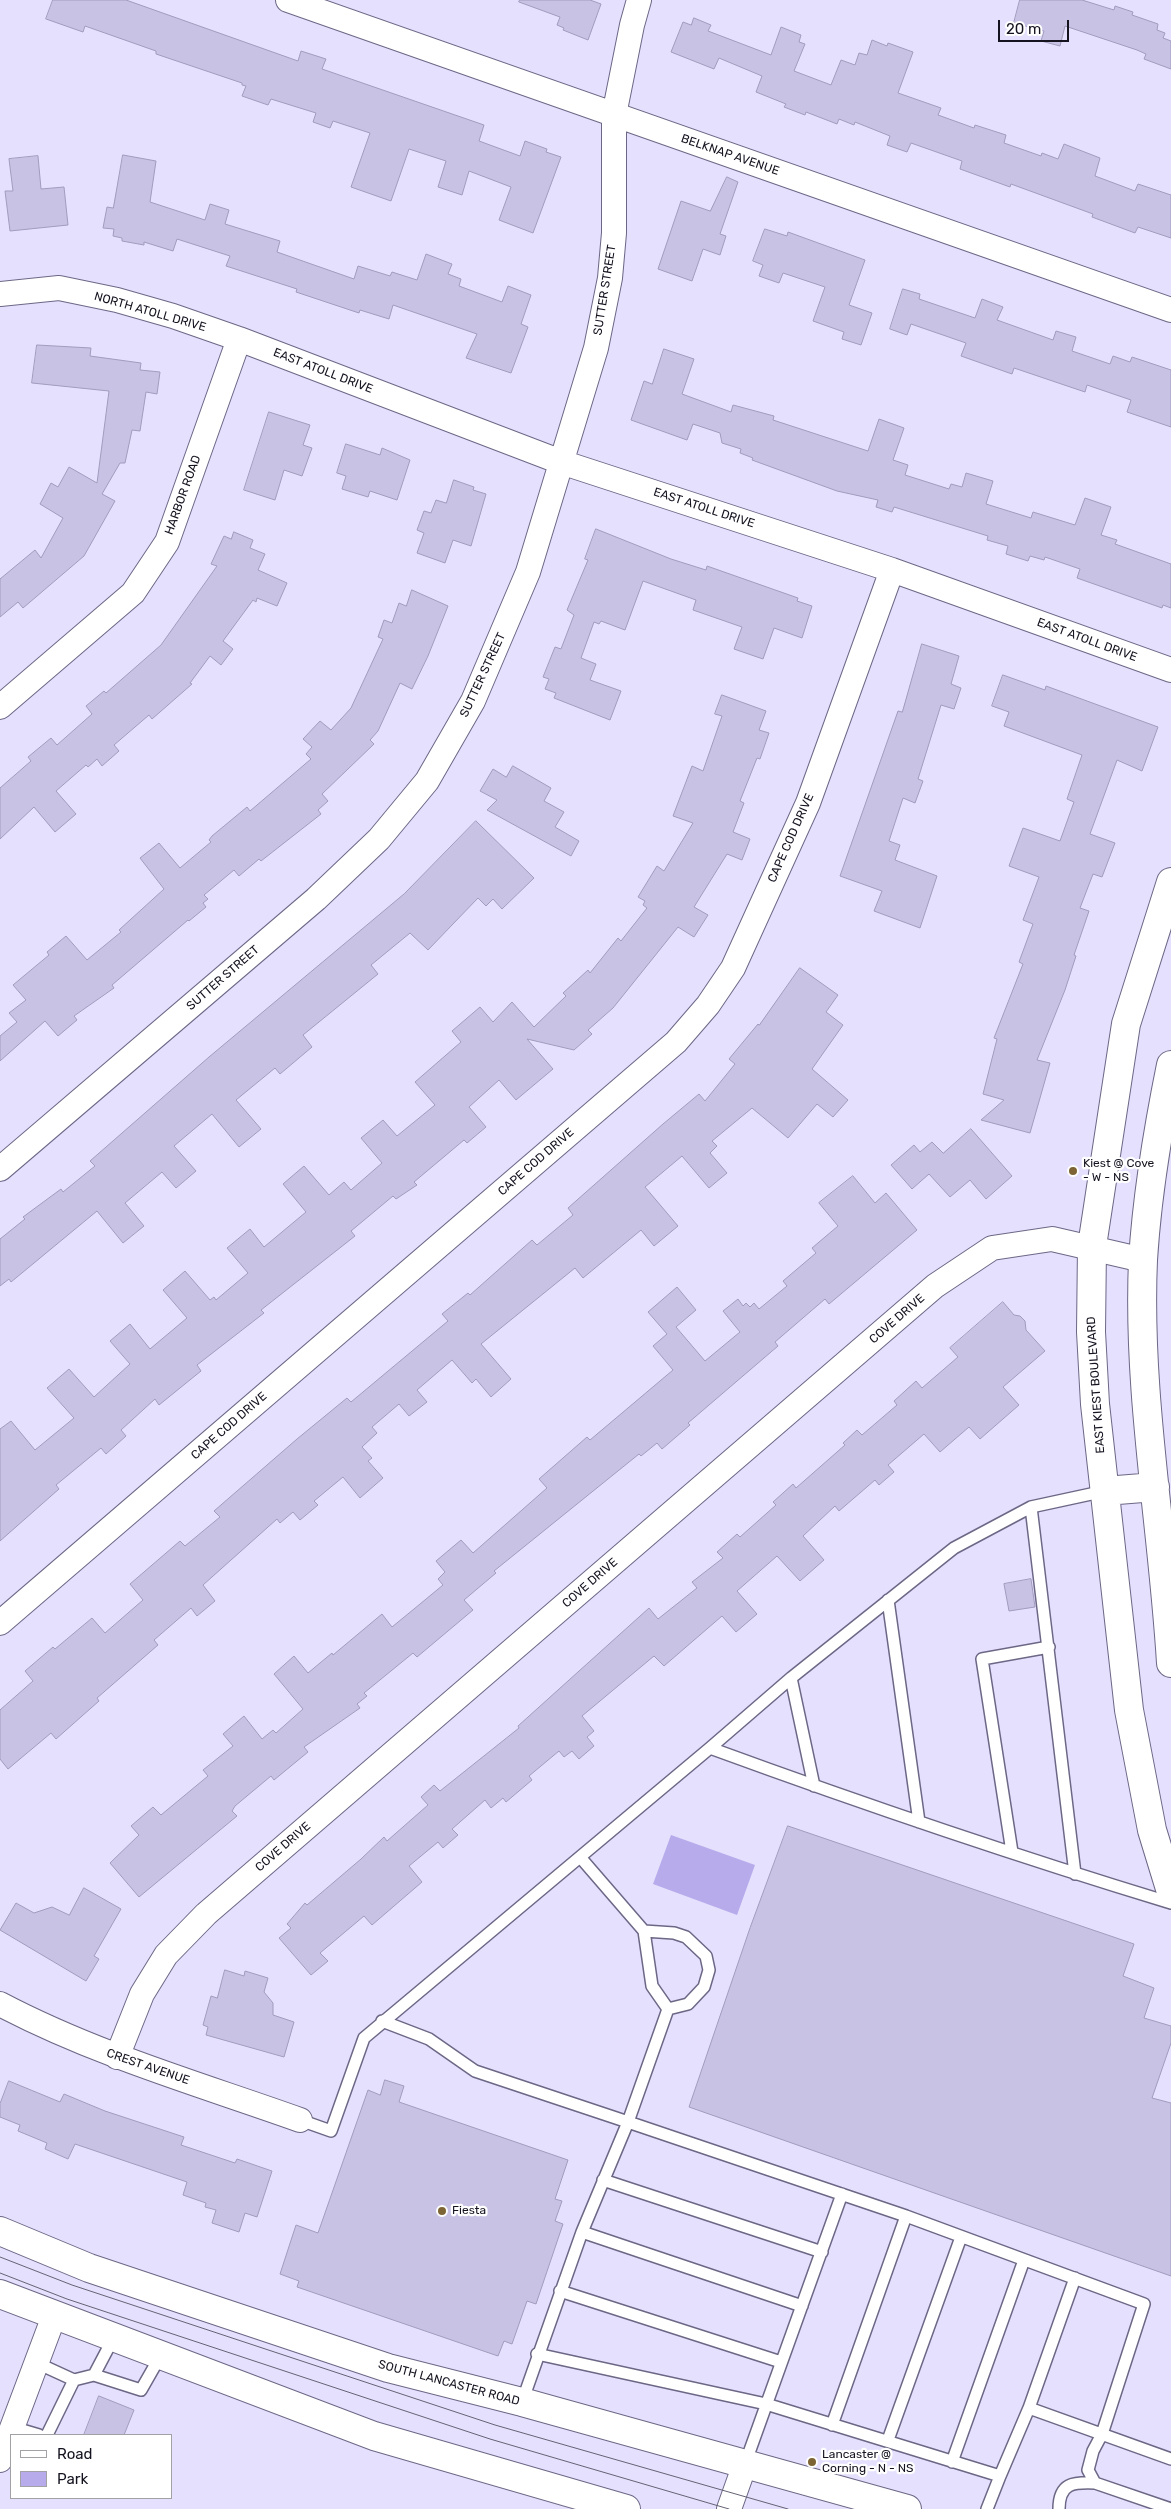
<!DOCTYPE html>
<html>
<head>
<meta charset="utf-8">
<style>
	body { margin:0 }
	#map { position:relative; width:1171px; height:2509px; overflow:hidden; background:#e5e0fd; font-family:Rubik,sans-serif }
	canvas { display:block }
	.legend { position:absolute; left:10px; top:2434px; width:162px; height:65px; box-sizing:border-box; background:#fff; border:1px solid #a2a1a6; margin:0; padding:6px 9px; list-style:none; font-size:15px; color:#161320 }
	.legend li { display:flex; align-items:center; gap:10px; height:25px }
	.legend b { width:25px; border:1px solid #a2a1a6 }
	.scale { position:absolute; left:998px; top:20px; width:71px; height:22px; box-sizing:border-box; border:2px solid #161320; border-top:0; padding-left:6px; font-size:15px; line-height:18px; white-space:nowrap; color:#161320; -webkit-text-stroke:4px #fff; paint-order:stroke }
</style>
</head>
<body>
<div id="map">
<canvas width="1171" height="2509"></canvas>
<ul class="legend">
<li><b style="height:6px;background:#fff"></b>Road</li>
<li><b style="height:14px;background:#b7abeb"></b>Park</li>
</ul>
<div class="scale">20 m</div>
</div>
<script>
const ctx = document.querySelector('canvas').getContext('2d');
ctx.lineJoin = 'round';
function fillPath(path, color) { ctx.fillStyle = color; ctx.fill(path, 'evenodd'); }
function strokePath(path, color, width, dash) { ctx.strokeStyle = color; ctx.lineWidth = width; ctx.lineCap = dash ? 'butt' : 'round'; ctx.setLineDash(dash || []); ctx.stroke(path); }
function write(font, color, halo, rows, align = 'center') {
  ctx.font = font + ' Rubik,sans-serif'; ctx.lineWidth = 4.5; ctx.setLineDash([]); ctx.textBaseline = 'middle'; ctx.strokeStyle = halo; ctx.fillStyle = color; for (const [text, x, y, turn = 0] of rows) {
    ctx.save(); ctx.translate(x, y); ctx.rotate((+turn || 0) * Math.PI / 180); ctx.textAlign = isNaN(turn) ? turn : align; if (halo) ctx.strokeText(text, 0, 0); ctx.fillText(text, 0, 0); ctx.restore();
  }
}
const green = new Path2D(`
	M 671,1835 L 755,1865 L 737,1915 L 653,1884 Z`);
const building = new Path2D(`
	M 53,0 L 126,0 L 298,61 L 301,51 L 326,59 L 322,69 L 484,125 L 479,141 L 520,156 L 525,141 L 547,149 L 546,152 L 561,157 L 533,233 L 499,220 L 511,187 L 469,171 L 462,195 L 438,187 L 446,161 L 409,149 L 391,201 L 351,187 L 370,133 L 333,121 L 330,128 L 313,122 L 316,113 L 271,99 L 268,105 L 242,96 L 246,86 L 242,85 L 242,83 L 156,54 L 156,51 L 85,26 L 83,32 L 46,19 Z
	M 520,0 L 590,0 L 601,4 L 588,40 L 563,30 L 564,28 L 557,25 L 560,17 L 519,2 Z
	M 1020,0 L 1082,0 L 1114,10 L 1115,6 L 1133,12 L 1132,15 L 1158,24 L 1157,30 L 1165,33 L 1163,38 L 1171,41 L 1171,69 L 1144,59 L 1146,54 L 1137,50 L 1065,26 L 1060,46 L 1041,41 L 1044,31 L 1014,23 Z
	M 694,18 L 711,25 L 708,31 L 771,55 L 781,27 L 801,35 L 799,42 L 805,44 L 794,71 L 831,85 L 841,60 L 855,65 L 859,53 L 867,55 L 872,40 L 887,46 L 888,43 L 913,52 L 898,93 L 941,108 L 938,115 L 974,128 L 975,125 L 1006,135 L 1004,143 L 1041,156 L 1042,153 L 1058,159 L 1064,144 L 1100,158 L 1095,176 L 1135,191 L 1138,184 L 1171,195 L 1171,238 L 1138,227 L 1135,233 L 1092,217 L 1093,214 L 1011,184 L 1010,187 L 960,169 L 962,161 L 911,143 L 907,152 L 887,145 L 890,136 L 855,122 L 854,125 L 839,119 L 837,124 L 806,112 L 805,115 L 784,107 L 786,104 L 756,92 L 762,76 L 719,58 L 714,69 L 671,52 L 683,22 L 691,25 Z
	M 123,155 L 156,161 L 150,202 L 205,220 L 210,204 L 229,210 L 225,224 L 280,241 L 277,252 L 354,279 L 358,266 L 390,276 L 392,272 L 417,280 L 426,254 L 452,264 L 448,274 L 461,279 L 459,286 L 502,302 L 508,286 L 531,295 L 521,324 L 528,327 L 511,373 L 466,358 L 477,334 L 393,305 L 389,319 L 360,310 L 359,313 L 296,292 L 297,289 L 226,266 L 230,256 L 177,239 L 173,251 L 144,242 L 144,245 L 122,241 L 122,238 L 113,236 L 114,229 L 103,228 L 107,207 L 113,208 Z
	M 38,156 L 41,189 L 64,187 L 68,225 L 10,231 L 5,191 L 13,191 L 9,159 Z
	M 727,177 L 738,182 L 720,234 L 726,236 L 720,255 L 703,249 L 692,281 L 658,269 L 681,201 L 710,211 Z
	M 765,229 L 787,236 L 788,232 L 865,260 L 849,305 L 872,313 L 861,345 L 842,339 L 844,332 L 813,321 L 825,287 L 783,273 L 779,283 L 759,276 L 763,265 L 753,261 Z
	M 903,289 L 920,294 L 919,299 L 975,318 L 982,299 L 1003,307 L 997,320 L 1053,340 L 1056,331 L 1076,337 L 1072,351 L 1110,364 L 1113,356 L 1130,362 L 1132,357 L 1171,370 L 1171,427 L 1127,412 L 1131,400 L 1087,385 L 1085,392 L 1014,368 L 1012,374 L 961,356 L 966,343 L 911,324 L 907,335 L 890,329 Z
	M 37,345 L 91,348 L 90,356 L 141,363 L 140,370 L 160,372 L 157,394 L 146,392 L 140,431 L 132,430 L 125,463 L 120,463 L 102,494 L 115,501 L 84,556 L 23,608 L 18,602 L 0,617 L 0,579 L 35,550 L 41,558 L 63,518 L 40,504 L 51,483 L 58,487 L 69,467 L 97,483 L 109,391 L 32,383 Z
	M 664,349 L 694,359 L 682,394 L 731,412 L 733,405 L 774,416 L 773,420 L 868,451 L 879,419 L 904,428 L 893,460 L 908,465 L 905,475 L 949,489 L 951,484 L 962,487 L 966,473 L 993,481 L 986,504 L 1031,518 L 1033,512 L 1075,525 L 1085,498 L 1111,507 L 1101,535 L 1117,540 L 1115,544 L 1171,564 L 1171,608 L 1163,605 L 1162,608 L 1077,578 L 1080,569 L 1045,557 L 1044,560 L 1030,556 L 1028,561 L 1006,554 L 1008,546 L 987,540 L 988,536 L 894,507 L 892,512 L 876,507 L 878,500 L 837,491 L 752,460 L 753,458 L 740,453 L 741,449 L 722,443 L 720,433 L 693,424 L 687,440 L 631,420 L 644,381 L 652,384 Z
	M 269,412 L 310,425 L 303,445 L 312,448 L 302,476 L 284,470 L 275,500 L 244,490 Z
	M 346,444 L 380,455 L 382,448 L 410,460 L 397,500 L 370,491 L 368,497 L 342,489 L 346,476 L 337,473 Z
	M 454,480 L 474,487 L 473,490 L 486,494 L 471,546 L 453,540 L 445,563 L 417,553 L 424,533 L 417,530 L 424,511 L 431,513 L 436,500 L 446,503 Z
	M 596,529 L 671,559 L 706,570 L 707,566 L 798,598 L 797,601 L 812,606 L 802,638 L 774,628 L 763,659 L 734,649 L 742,627 L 693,610 L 696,600 L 643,581 L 625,630 L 601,621 L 599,624 L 594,622 L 581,658 L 596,664 L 590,680 L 621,691 L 610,720 L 554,698 L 556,693 L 545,689 L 549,679 L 543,677 L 555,647 L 561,649 L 574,615 L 567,610 L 588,560 L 585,559 Z
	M 234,532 L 253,540 L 250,548 L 265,554 L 258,570 L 287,583 L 277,606 L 257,598 L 256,602 L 253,600 L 223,641 L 233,649 L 221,665 L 210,656 L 190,683 L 192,684 L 152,719 L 149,715 L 114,745 L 119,751 L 102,766 L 97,759 L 88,767 L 86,765 L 56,791 L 76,814 L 55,832 L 34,807 L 0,839 L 0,788 L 31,761 L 28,757 L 51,738 L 57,745 L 92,714 L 86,706 L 104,691 L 106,693 L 161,645 L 217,566 L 211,564 L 224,536 L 231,539 Z
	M 412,590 L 448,606 L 428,656 L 412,689 L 400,683 L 378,731 L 370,740 L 374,744 L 322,794 L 328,801 L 318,810 L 321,814 L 261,861 L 259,859 L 239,876 L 234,870 L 204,895 L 208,899 L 203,903 L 206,907 L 189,921 L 188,920 L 112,985 L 114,988 L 74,1016 L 77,1020 L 58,1036 L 45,1021 L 0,1061 L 0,1036 L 17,1022 L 9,1013 L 26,1000 L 13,985 L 49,955 L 47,952 L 66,936 L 87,960 L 121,932 L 119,930 L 164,889 L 140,858 L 159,843 L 180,868 L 211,842 L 209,840 L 212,836 L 247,807 L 250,811 L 311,759 L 306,754 L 312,747 L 303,739 L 320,721 L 331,730 L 351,708 L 383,639 L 378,637 L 384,620 L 392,623 L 399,603 L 406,606 Z
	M 922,644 L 959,656 L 951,684 L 961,688 L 954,709 L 941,705 L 918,779 L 923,781 L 915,803 L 903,798 L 889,841 L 900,845 L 895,860 L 937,876 L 920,928 L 874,911 L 882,891 L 840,876 L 898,711 L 902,712 Z
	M 1003,675 L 1045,690 L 1046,686 L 1158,727 L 1142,771 L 1117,760 L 1090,834 L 1115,843 L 1102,877 L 1093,874 L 1080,908 L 1089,911 L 1074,955 L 1076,956 L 1065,990 L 1037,1060 L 1050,1063 L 1030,1133 L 981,1120 L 1004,1100 L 983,1094 L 997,1039 L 994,1038 L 1023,964 L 1019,962 L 1033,924 L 1023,920 L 1039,877 L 1009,866 L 1023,828 L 1060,841 L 1074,802 L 1067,799 L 1082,755 L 1004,726 L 1009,712 L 992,706 Z
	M 722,695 L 766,711 L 759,730 L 769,733 L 760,759 L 757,758 L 740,801 L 744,803 L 733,832 L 750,839 L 742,860 L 727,854 L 694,907 L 708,915 L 694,937 L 678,927 L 613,1008 L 588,1030 L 592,1034 L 574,1050 L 527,1039 L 553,1069 L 516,1100 L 499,1080 L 469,1107 L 486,1127 L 467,1143 L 464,1140 L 414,1182 L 417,1185 L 396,1199 L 393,1196 L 351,1231 L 355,1236 L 261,1310 L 264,1313 L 197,1365 L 201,1371 L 159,1405 L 155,1399 L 121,1430 L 126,1436 L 106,1454 L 101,1448 L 56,1485 L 59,1489 L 0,1541 L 0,1429 L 11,1421 L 35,1450 L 74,1418 L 47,1388 L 69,1369 L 94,1397 L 130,1364 L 110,1341 L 130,1324 L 150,1349 L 187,1318 L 163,1290 L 185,1271 L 210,1300 L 214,1297 L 216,1300 L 248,1273 L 227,1248 L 250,1229 L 264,1247 L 306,1212 L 283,1184 L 304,1166 L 329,1195 L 344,1182 L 351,1190 L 382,1163 L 361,1138 L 383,1120 L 397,1136 L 435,1105 L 415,1082 L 461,1042 L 452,1031 L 480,1007 L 493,1022 L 512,1002 L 534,1027 L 566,996 L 563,993 L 588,970 L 590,973 L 618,938 L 621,941 L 647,908 L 643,905 L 645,901 L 638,897 L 657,866 L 664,871 L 693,823 L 673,816 L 692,766 L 703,771 L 722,716 L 715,714 Z
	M 513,766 L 551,788 L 544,801 L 564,812 L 555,827 L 579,841 L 571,856 L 487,810 L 497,800 L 480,791 L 493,769 L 506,777 Z
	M 476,821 L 534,878 L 502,909 L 493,899 L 486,906 L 478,898 L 428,950 L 410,933 L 371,965 L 378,974 L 303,1035 L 312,1047 L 280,1074 L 275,1068 L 236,1100 L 261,1129 L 239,1147 L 212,1114 L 174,1146 L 196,1171 L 176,1188 L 162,1172 L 125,1203 L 144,1226 L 123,1243 L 97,1211 L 11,1282 L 9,1279 L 0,1286 L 0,1239 L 25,1219 L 23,1217 L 61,1189 L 63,1192 L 95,1166 L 90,1161 L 209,1057 L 404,894 Z
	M 800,968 L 838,995 L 826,1012 L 843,1025 L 812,1069 L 848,1100 L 833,1117 L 817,1104 L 788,1138 L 752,1108 L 712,1141 L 717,1146 L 710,1153 L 727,1173 L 709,1188 L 682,1156 L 645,1187 L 678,1226 L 654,1246 L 641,1230 L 583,1278 L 575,1268 L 481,1344 L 511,1379 L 491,1397 L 476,1379 L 472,1383 L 452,1360 L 417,1390 L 427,1402 L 409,1416 L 399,1404 L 372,1427 L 377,1433 L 362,1447 L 372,1458 L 368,1461 L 383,1478 L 360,1498 L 343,1477 L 314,1501 L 318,1505 L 300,1520 L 293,1512 L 280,1523 L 277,1519 L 203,1585 L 215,1601 L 197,1616 L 191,1608 L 154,1640 L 158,1645 L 97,1698 L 99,1701 L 56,1739 L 51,1733 L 8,1769 L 0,1759 L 0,1710 L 33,1681 L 25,1671 L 53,1647 L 55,1649 L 92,1618 L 105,1633 L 143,1600 L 130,1584 L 180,1541 L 185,1546 L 220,1517 L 214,1511 L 297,1439 L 347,1398 L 351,1402 L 448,1321 L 442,1314 L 468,1293 L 470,1295 L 532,1240 L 537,1245 L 573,1215 L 568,1208 L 663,1124 L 699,1094 L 705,1101 L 735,1064 L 729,1059 L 758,1024 L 759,1025 Z
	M 971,1129 L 1012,1176 L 986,1199 L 970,1180 L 950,1197 L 929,1174 L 912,1189 L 891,1165 L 914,1145 L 920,1152 L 932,1142 L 943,1153 Z
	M 853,1176 L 875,1203 L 886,1193 L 917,1230 L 829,1304 L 825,1299 L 775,1342 L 778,1346 L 688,1423 L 690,1425 L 662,1449 L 657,1443 L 641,1456 L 639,1454 L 494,1571 L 496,1573 L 464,1600 L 473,1610 L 417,1657 L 413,1653 L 364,1693 L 367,1696 L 357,1704 L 360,1708 L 304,1747 L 308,1752 L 274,1780 L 271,1776 L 235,1806 L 232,1811 L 237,1816 L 139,1897 L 110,1863 L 139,1835 L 131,1826 L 153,1807 L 161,1815 L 208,1776 L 203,1770 L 233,1746 L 223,1734 L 244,1716 L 262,1739 L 273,1730 L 276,1733 L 303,1709 L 274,1674 L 294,1656 L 308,1673 L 332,1653 L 333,1655 L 382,1614 L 392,1627 L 414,1609 L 443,1585 L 438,1579 L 445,1572 L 436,1561 L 461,1540 L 473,1553 L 547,1488 L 539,1479 L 587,1437 L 590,1440 L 673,1370 L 653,1346 L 667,1334 L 648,1312 L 677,1287 L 696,1310 L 676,1327 L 705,1361 L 740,1332 L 723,1311 L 738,1299 L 743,1306 L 746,1303 L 750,1307 L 754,1303 L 759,1309 L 787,1286 L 783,1281 L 816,1253 L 812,1248 L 838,1226 L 819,1203 Z
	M 1003,1302 L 1014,1315 L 1020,1316 L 1025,1321 L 1026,1330 L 1045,1351 L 1003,1387 L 1019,1405 L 980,1439 L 969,1427 L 940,1452 L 924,1434 L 888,1465 L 894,1472 L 879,1485 L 875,1480 L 839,1511 L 835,1506 L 803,1536 L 824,1560 L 800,1581 L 777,1556 L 737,1591 L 757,1614 L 736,1632 L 722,1616 L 664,1666 L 654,1656 L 582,1716 L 594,1731 L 587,1737 L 594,1746 L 579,1759 L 572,1751 L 564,1757 L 559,1751 L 529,1776 L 532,1780 L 506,1802 L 503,1798 L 491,1808 L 485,1800 L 452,1829 L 458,1835 L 443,1848 L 438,1842 L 409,1866 L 422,1882 L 372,1925 L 364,1916 L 320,1953 L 328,1961 L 311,1975 L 279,1938 L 291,1928 L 287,1924 L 305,1903 L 307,1905 L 361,1859 L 384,1837 L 387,1841 L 428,1805 L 421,1797 L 434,1785 L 440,1791 L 519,1728 L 518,1726 L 649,1608 L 658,1619 L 697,1588 L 692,1582 L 723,1558 L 717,1552 L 737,1534 L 740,1537 L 776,1505 L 773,1502 L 793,1484 L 796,1488 L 845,1445 L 843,1443 L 857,1430 L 862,1435 L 897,1405 L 894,1401 L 916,1381 L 922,1388 L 958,1357 L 950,1348 Z
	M 1031,1579 L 1035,1607 L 1009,1611 L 1004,1584 Z
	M 788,1826 L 1134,1944 L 1123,1976 L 1154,1988 L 1144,2018 L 1171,2026 L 1171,2043 L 1152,2098 L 1171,2103 L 1171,2276 L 689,2107 L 750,1928 Z
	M 84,1888 L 121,1909 L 94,1956 L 99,1959 L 86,1981 L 0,1930 L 16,1903 L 34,1913 L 52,1907 L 69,1915 Z
	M 225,1970 L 244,1976 L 245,1971 L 268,1978 L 264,1992 L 273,2003 L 273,2015 L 294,2022 L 284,2057 L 206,2035 L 208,2027 L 203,2025 L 211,1996 L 217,1998 Z
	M 385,2080 L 404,2086 L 399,2102 L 568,2160 L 555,2199 L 562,2201 L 555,2221 L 563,2224 L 536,2304 L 527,2301 L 512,2344 L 504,2341 L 498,2356 L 297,2287 L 299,2281 L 280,2274 L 296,2225 L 318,2233 L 368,2090 L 380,2095 Z
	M 9,2081 L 60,2102 L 64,2094 L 105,2111 L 184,2137 L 181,2145 L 235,2163 L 237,2159 L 272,2171 L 257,2217 L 245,2213 L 239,2232 L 212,2223 L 216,2210 L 205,2207 L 206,2203 L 183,2195 L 187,2182 L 75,2144 L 68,2159 L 45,2149 L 47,2143 L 18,2131 L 20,2125 L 0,2117 L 0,2104 Z
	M 99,2396 L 134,2410 L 124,2435 L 84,2435 Z`);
const service = new Path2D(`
	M 1031,1507 L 1075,1874
	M 888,1600 L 919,1822
	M 791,1678 L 814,1786
	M 710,1748 C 863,1804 1016,1856 1171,1903
	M 1012,1852 L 982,1659 L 1049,1647
	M 580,1857 L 644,1931 L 652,1986 L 668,2009
	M 644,1931 L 674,1933 L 686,1937 L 706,1956 L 709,1970 L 704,1987 L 688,2004 L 668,2009
	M 382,2021 L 429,2039 L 475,2071 L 628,2122 L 668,2009
	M 300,2120 L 331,2131 L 364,2038 L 710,1748 L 791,1678 L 954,1548 L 1031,1507 L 1105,1491
	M 603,2180 L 822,2252
	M 582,2232 L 802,2306
	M 560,2291 L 781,2362
	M 537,2354 L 766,2404 L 1000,2476 L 1029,2408 L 1171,2459
	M 37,2363 L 74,2380
	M 94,2375 L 114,2337
	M 522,2402 L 582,2232 L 628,2122 L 906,2216 L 1144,2304 L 1102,2434 L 1093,2451 L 1088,2470 L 1095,2483 L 1171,2509
	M 1029,2408 L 1075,2278
	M 832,2425 L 906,2216
	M 12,2427 L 39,2435
	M 47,2435 L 74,2380 L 94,2375 L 141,2390 L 161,2355
	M 888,2440 L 961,2237
	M 952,2462 L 1024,2260
	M 745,2464 L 842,2194
	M 987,2509 L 1000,2476
	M 1059,2509 C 1059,2483 1073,2482 1095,2483`);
const minor = new Path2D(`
	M 288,0 L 1171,310
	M 0,294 L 59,288 L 117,300 L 173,316 L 239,339 L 561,462 L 892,570 L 1171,670
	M 0,707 L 133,593 L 167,542 L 239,339
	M 0,1169 L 316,899 L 379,839 L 427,781 L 473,701 L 528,572 L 596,348 L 610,278 L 614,233 L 614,115 L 632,25 L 639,0
	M 0,1623 L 676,1042 L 708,1005 L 733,968 L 808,803 L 892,570
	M 0,2004 C 95,2054 199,2084 300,2120
	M 117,2057 L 142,1994 L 166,1955 L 206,1914 L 935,1286 L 992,1248 L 1052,1239 L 1143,1260
	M 0,2460 L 54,2316
	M 729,2509 L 745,2464`);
const secondary = new Path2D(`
	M 1171,882 L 1126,1024 L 1092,1246 L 1091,1332 L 1095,1404 L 1129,1710 L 1152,1830 L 1171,1892
	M 1171,1065 C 1158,1129 1147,1195 1143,1260 C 1137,1394 1163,1529 1171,1663
	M 1105,1491 L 1155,1487
	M 0,2231 L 89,2268 L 388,2368 L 522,2402 L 907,2509
	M 0,2294 L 374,2436 L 626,2509`);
const tram = new Path2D(`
	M 0,2257 L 72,2285 L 495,2425 L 788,2509
	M 0,2273 L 67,2299 L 490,2439 L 729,2509`);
const markers = [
	[1073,1171,5,"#7c6434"],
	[442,2211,5,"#7c6434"],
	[812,2462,5,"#7c6434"]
];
const streetNames = [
	["BELKNAP AVENUE",730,155,19],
	["SUTTER STREET",605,290,-81],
	["NORTH ATOLL DRIVE",150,312,16],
	["EAST ATOLL DRIVE",323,371,21],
	["HARBOR ROAD",183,495,-70],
	["EAST ATOLL DRIVE",704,508,18],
	["EAST ATOLL DRIVE",1087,640,20],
	["SUTTER STREET",483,675,-65],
	["CAPE COD DRIVE",791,838,-66],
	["SUTTER STREET",223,978,-41],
	["CAPE COD DRIVE",536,1162,-41],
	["COVE DRIVE",897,1319,-41],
	["EAST KIEST BOULEVARD",1096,1385,-94],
	["CAPE COD DRIVE",229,1426,-41],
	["COVE DRIVE",590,1583,-41],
	["COVE DRIVE",283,1847,-41],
	["CREST AVENUE",148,2067,19],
	["SOUTH LANCASTER ROAD",449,2383,15]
];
const poiNames = [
	["Kiest @ Cove",1083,1164],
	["- W - NS",1083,1178],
	["Fiesta",452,2211],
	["Lancaster @",822,2455],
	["Corning - N - NS",822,2469]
];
fillPath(green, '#b7abeb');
fillPath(building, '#c8c2e5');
strokePath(building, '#a19bbd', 1);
strokePath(service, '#6d6786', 14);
strokePath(minor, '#6d6786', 26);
strokePath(secondary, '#6d6786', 30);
strokePath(service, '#fff', 11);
strokePath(minor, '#fff', 24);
strokePath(secondary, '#fff', 28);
strokePath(tram, '#666275', 1);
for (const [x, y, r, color] of markers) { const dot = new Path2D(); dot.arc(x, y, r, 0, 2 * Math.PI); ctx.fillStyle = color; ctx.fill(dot); strokePath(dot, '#fff', 2); }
write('12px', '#161320', '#fff', streetNames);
write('12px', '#161320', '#fff', poiNames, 'left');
</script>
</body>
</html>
